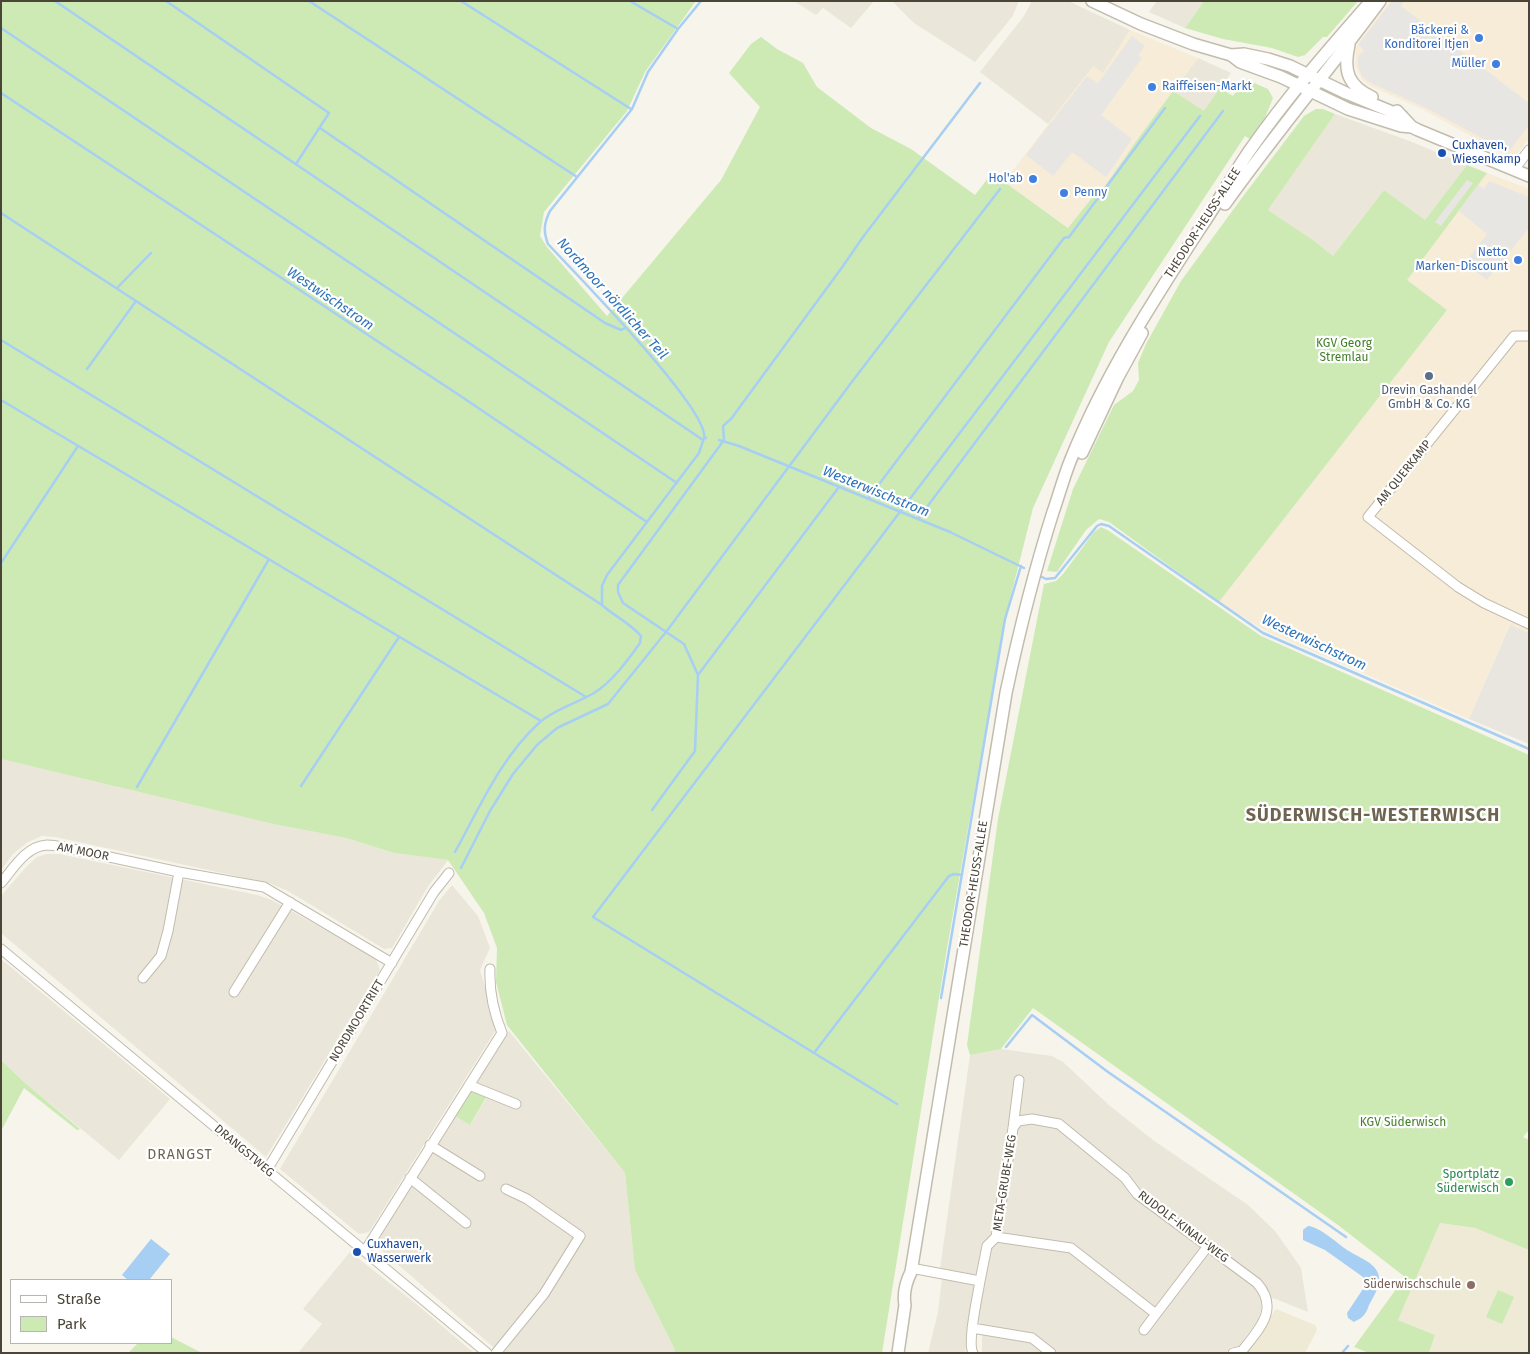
<!DOCTYPE html>
<html>
<head>
<meta charset="utf-8">
<style>
	body { margin:0 }
	#map { position:relative; width:1530px; height:1354px; overflow:hidden; background:#f6f4eb; font-family:"Fira Sans",sans-serif }
	canvas { display:block }
	.frame { position:absolute; inset:0; border:2px solid #4b4538; pointer-events:none }
	.legend { position:absolute; left:10px; top:1279px; width:162px; height:65px; box-sizing:border-box; background:#fff; border:1px solid #b7b5af; margin:0; padding:6px 9px; list-style:none; font-size:15px; color:#4b4538 }
	.legend li { display:flex; align-items:center; gap:10px; height:25px }
	.legend b { width:25px; border:1px solid #b7b5af }
</style>
</head>
<body>
<div id="map">
<canvas width="1530" height="1354"></canvas>
<div class="frame"></div>
<ul class="legend">
<li><b style="height:6px;background:#fff"></b>Straße</li>
<li><b style="height:14px;background:#cdeab4"></b>Park</li>
</ul>
</div>
<script>
const ctx = document.querySelector('canvas').getContext('2d');
ctx.lineJoin = 'round';
function fillPath(path, color) { ctx.fillStyle = color; ctx.fill(path, 'evenodd'); }
function strokePath(path, color, width, dash) { ctx.strokeStyle = color; ctx.lineWidth = width; ctx.lineCap = dash ? 'butt' : 'round'; ctx.setLineDash(dash || []); ctx.stroke(path); }
function write(font, color, halo, rows, align = 'center') {
  ctx.font = font + ' "Fira Sans",sans-serif'; ctx.lineWidth = 4.5; ctx.setLineDash([]); ctx.textBaseline = 'middle'; ctx.strokeStyle = halo; ctx.fillStyle = color; for (const [text, x, y, turn = 0] of rows) {
    ctx.save(); ctx.translate(x, y); ctx.rotate((+turn || 0) * Math.PI / 180); ctx.textAlign = isNaN(turn) ? turn : align; if (halo) ctx.strokeText(text, 0, 0); ctx.fillText(text, 0, 0); ctx.restore();
  }
}
const residential = new Path2D(`
	M 794,1 L 874,1 L 851,28 L 823,8 L 816,15 Z
	M 892,1 L 1019,1 L 1012,17 L 975,62 L 914,23 Z
	M 1032,1 L 1068,1 L 1130,30 L 1103,74 L 1093,67 L 1048,124 L 980,72 L 1024,16 Z
	M 1157,1 L 1204,1 L 1185,28 L 1149,12 Z
	M 1198,58 L 1231,73 L 1204,112 L 1173,91 Z
	M 1335,114 L 1412,142 L 1467,165 L 1425,220 L 1384,190 L 1333,256 L 1313,240 L 1268,210 Z
	M 1,759 L 273,824 L 346,838 L 394,853 L 448,860 L 427,888 L 392,948 L 384,949 L 288,891 L 269,883 L 55,837 L 42,836 L 28,842 L 13,854 L 1,870 Z
	M 47,854 L 59,854 L 257,895 L 272,900 L 376,959 L 380,970 L 266,1157 L 1,933 L 1,896 L 27,866 L 37,857 Z
	M 452,885 L 478,916 L 490,948 L 480,970 L 497,1028 L 369,1232 L 359,1234 L 280,1169 L 439,901 Z
	M 1,959 L 170,1099 L 119,1160 L 24,1082 L 1,1060 Z
	M 509,1031 L 625,1173 L 635,1270 L 675,1350 L 673,1353 L 500,1353 L 379,1248 L 378,1239 L 454,1115 L 471,1124 L 491,1090 L 477,1085 L 476,1079 Z
	M 1001,1049 L 1052,1056 L 1063,1062 L 1110,1106 L 1153,1140 L 1248,1205 L 1275,1231 L 1301,1268 L 1308,1312 L 1273,1298 L 1262,1301 L 1261,1310 L 1258,1320 L 1238,1347 L 1230,1347 L 1226,1353 L 982,1353 L 982,1325 L 977,1320 L 986,1277 L 940,1269 L 970,1055 Z
	M 350,1252 L 415,1303 L 474,1353 L 298,1353 L 322,1324 L 303,1309 Z
	M 942,1278 L 973,1284 L 975,1286 L 965,1353 L 928,1353 L 938,1312 Z`);
const commercial = new Path2D(`
	M 1390,1 L 1529,1 L 1529,139 L 1515,156 L 1511,157 L 1498,151 L 1422,109 L 1370,86 L 1362,80 L 1355,65 L 1356,49 L 1358,43 Z
	M 1130,30 L 1198,58 L 1137,140 L 1101,193 L 1097,190 L 1069,228 L 1004,182 L 1093,66 L 1103,73 Z
	M 1487,173 L 1529,189 L 1529,633 L 1509,626 L 1469,719 L 1264,630 L 1219,602 L 1447,310 L 1406,280 Z`);
const industrial = new Path2D(`
	M 1510,625 L 1529,633 L 1529,744 L 1469,719 Z`);
const education = new Path2D(`
	M 1440,1223 L 1475,1228 L 1529,1250 L 1529,1353 L 1429,1353 L 1435,1335 L 1398,1320 Z
	M 1276,1309 L 1315,1325 L 1317,1330 L 1305,1353 L 1244,1353 Z`);
const green = new Path2D(`
	M 1,1 L 696,1 L 645,72 L 627,111 L 544,212 L 540,236 L 547,247 L 607,316 L 721,180 L 760,107 L 729,73 L 751,44 L 761,37 L 777,49 L 803,63 L 817,87 L 871,128 L 911,149 L 975,195 L 992,173 L 1068,228 L 1098,190 L 1101,192 L 1137,140 L 1173,91 L 1204,111 L 1220,88 L 1233,96 L 1245,79 L 1268,89 L 1273,98 L 1264,120 L 1250,139 L 1245,136 L 1109,342 L 1033,508 L 1005,619 L 947,948 L 882,1353 L 673,1353 L 675,1350 L 635,1270 L 625,1173 L 507,1025 L 496,982 L 497,948 L 484,913 L 448,860 L 394,853 L 346,838 L 273,824 L 1,759 Z
	M 1204,1 L 1358,1 L 1327,37 L 1323,37 L 1305,55 L 1298,57 L 1272,48 L 1223,39 L 1185,28 Z
	M 1316,109 L 1323,109 L 1335,114 L 1268,210 L 1313,240 L 1333,256 L 1384,190 L 1425,220 L 1467,165 L 1487,173 L 1407,280 L 1447,310 L 1219,602 L 1109,522 L 1099,519 L 1086,530 L 1057,572 L 1047,571 L 1073,489 L 1114,405 L 1133,391 L 1139,380 L 1138,363 L 1146,344 L 1181,281 L 1244,195 L 1304,116 Z
	M 1101,527 L 1109,531 L 1261,636 L 1529,755 L 1529,1130 L 1523,1137 L 1529,1140 L 1529,1250 L 1475,1228 L 1440,1223 L 1398,1320 L 1435,1335 L 1429,1353 L 1369,1353 L 1354,1347 L 1405,1277 L 1338,1225 L 1033,1008 L 1001,1049 L 970,1055 L 967,1045 L 998,819 L 1044,584 L 1056,581 L 1063,574 L 1094,532 Z
	M 1,1060 L 24,1082 L 80,1129 L 77,1130 L 24,1088 L 1,1131 Z
	M 474,1090 L 488,1094 L 470,1125 L 454,1115 L 467,1094 Z
	M 1498,1290 L 1514,1297 L 1502,1324 L 1486,1317 Z
	M 171,1337 L 202,1353 L 128,1353 L 138,1343 L 171,1343 Z`);
const parking = new Path2D(`
	M 1392,1 L 1404,1 L 1401,6 L 1529,103 L 1529,125 L 1510,150 L 1504,150 L 1428,109 L 1369,82 L 1362,76 L 1358,66 L 1358,57 L 1364,50 L 1358,45 Z
	M 1132,36 L 1145,46 L 1138,55 L 1142,58 L 1101,115 L 1132,139 L 1106,177 L 1072,152 L 1053,176 L 1026,155 L 1087,76 L 1098,83 Z
	M 1467,180 L 1473,183 L 1441,226 L 1435,222 Z
	M 1489,181 L 1529,197 L 1529,231 L 1527,230 L 1487,280 L 1465,263 L 1487,234 L 1459,211 L 1478,185 L 1484,189 Z`);
const water = new Path2D(`
	M 1308,1226 C 1320,1227 1337,1243 1347,1250 C 1356,1256 1366,1259 1373,1266 C 1386,1278 1375,1294 1369,1305 C 1368,1308 1366,1313 1364,1315 C 1362,1318 1357,1320 1354,1322 L 1348,1318 L 1347,1313 L 1363,1289 L 1363,1277 L 1325,1250 L 1303,1240 L 1303,1230 Z
	M 151,1239 L 170,1254 L 149,1280 L 128,1280 L 122,1275 Z`);
const stream = new Path2D(`
	M 55,1 L 703,440
	M 166,1 L 329,113 L 296,164
	M 309,1 L 577,177
	M 461,1 L 631,109
	M 630,1 L 678,29
	M 701,1 L 678,29 L 648,72 L 632,109 L 550,211 C 544,223 543,231 548,244 C 573,271 710,410 704,438
	M 1,28 L 677,483
	M 1,93 L 462,397 L 647,522
	M 320,128 L 605,323 L 621,330 L 625,328
	M 1,213 L 602,605
	M 117,288 L 151,253
	M 1,340 L 586,697
	M 87,369 L 136,301
	M 1,400 L 541,721
	M 719,440 L 739,446 L 950,532 L 1024,568
	M 868,499 L 1064,238 L 1069,237 L 1165,108
	M 918,519 L 1223,111
	M 1,563 L 78,446
	M 1042,577 L 1046,579 L 1055,578 L 1097,526 L 1101,524 L 1109,526 L 1263,633 L 1529,749
	M 698,675 L 839,487
	M 301,786 L 399,637
	M 137,787 L 269,559
	M 652,810 L 695,751 L 698,675 L 684,644 L 623,603 L 618,592 L 618,585 L 724,440 L 723,426 L 731,419 L 843,266 L 863,237 L 980,83
	M 455,852 C 480,807 501,757 540,722 C 555,709 577,703 594,693 C 612,682 628,660 640,643 L 641,636 C 630,623 614,616 602,605 L 602,586 L 607,575 L 699,453 L 704,438 L 706,438
	M 461,868 L 490,811 L 513,774 L 537,745 L 557,728 L 608,704 L 666,632 L 854,379 L 1000,189
	M 941,998 L 1005,619 L 1021,566
	M 1006,1047 L 1032,1015 L 1108,1072 L 1346,1237
	M 814,1053 L 949,876 L 954,874 L 962,875
	M 897,1104 L 593,917 L 1200,116
	M 1342,1353 L 1348,1346`);
const minor = new Path2D(`
	M 1514,170 L 1529,150
	M 1529,336 L 1514,336 L 1368,517 L 1458,587 L 1484,603 L 1529,624
	M 1,883 C 13,869 26,846 47,845 C 52,845 58,846 63,847 L 179,872 L 264,887 L 392,963
	M 1,949 L 487,1353
	M 143,978 L 161,956 L 168,931 L 179,872
	M 234,992 L 290,902
	M 469,1085 L 516,1104
	M 1013,1128 L 1018,1121 L 1032,1119 L 1059,1124 L 1125,1178 L 1137,1194 L 1257,1283 C 1280,1309 1259,1329 1242,1351 L 1233,1353
	M 430,1145 L 480,1176
	M 267,1170 L 434,892 L 449,873
	M 410,1178 L 466,1223
	M 996,1237 L 1071,1248 L 1156,1314 L 1208,1246
	M 365,1251 L 502,1033 C 494,1013 489,990 490,969
	M 911,1268 L 980,1281 C 978,1294 967,1343 973,1353
	M 980,1281 L 987,1246 L 996,1237 L 1013,1128 L 1019,1080
	M 972,1328 L 1032,1338 L 1051,1353
	M 1144,1330 L 1156,1314
	M 496,1353 L 544,1294 L 580,1236 L 527,1199 L 506,1189`);
const tertiary = new Path2D(`
	M 1092,1 L 1141,24 L 1193,44 L 1231,55 L 1244,54 L 1268,59 L 1290,66 L 1346,93 L 1402,116
	M 1349,45 C 1343,71 1348,86 1372,97
	M 1231,55 L 1240,62 L 1281,77 L 1348,109 L 1401,126 L 1412,127
	M 1397,111 L 1412,127 L 1418,130 L 1529,176
	M 1225,204 C 1274,135 1329,70 1380,1
	M 1082,453 L 1118,377 L 1142,333
	M 898,1353 L 905,1305 C 903,1294 906,1282 911,1272 L 1006,693 C 1019,632 1034,572 1053,512 C 1059,495 1064,476 1071,459 C 1104,377 1151,304 1199,230 C 1217,204 1232,176 1250,150 C 1287,97 1329,49 1371,1`);
const markers = [
	[1479,38,5,"#3f7fe0"],
	[1496,64,5,"#3f7fe0"],
	[1152,87,5,"#3f7fe0"],
	[1442,153,5,"#1a4fb4"],
	[1033,179,5,"#3f7fe0"],
	[1064,193,5,"#3f7fe0"],
	[1518,260,5,"#3f7fe0"],
	[1429,376,5,"#5c6f8a"],
	[1509,1182,5,"#2e9e5b"],
	[357,1252,5,"#1a4fb4"],
	[1471,1285,5,"#8d6e63"]
];
const shopNames = [
	["Bäckerei &",1469,31],
	["Konditorei Itjen",1469,45],
	["Müller",1486,64],
	["Raiffeisen-Markt",1162,87,"left"],
	["Hol'ab",1023,179],
	["Penny",1074,193,"left"],
	["Netto",1508,253],
	["Marken-Discount",1508,267]
];
const transitNames = [
	["Cuxhaven,",1452,146],
	["Wiesenkamp",1452,160],
	["Cuxhaven,",367,1245],
	["Wasserwerk",367,1259]
];
const streetNames = [
	["THEODOR-HEUSS-ALLEE",1203,223,-57],
	["AM QUERKAMP",1404,473,-51],
	["AM MOOR",83,852,11],
	["THEODOR-HEUSS-ALLEE",974,884,-81],
	["NORDMOORTRIFT",357,1021,-59],
	["DRANGSTWEG",244,1151,40],
	["META-GRUBE-WEG",1005,1183,-81],
	["RUDOLF-KINAU-WEG",1183,1227,37]
];
const parkNames = [
	["KGV Georg",1344,344],
	["Stremlau",1344,358],
	["KGV Süderwisch",1403,1123]
];
const serviceNames = [
	["Drevin Gashandel",1429,391],
	["GmbH & Co. KG",1429,405]
];
const leisureNames = [
	["Sportplatz",1499,1175],
	["Süderwisch",1499,1189]
];
const educationNames = [
	["Süderwischschule",1461,1285]
];
const waterNames = [
	["Westwischstrom",330,299,34],
	["Nordmoor nördlicher Teil",612,299,48],
	["Westerwischstrom",876,492,22],
	["Westerwischstrom",1314,643,25]
];
const neighbourhoodNames = [
	["DRANGST",180,1155]
];
const districtNames = [
	["SÜDERWISCH-WESTERWISCH",1373,816]
];
fillPath(residential, '#eae6d9');
fillPath(commercial, '#f7ecd7');
fillPath(industrial, '#e9e5df');
fillPath(education, '#efead5');
fillPath(green, '#cdeab4');
fillPath(parking, '#e8e6e2');
fillPath(water, '#a7cef3');
strokePath(stream, '#a7cef3', 2.5);
strokePath(minor, '#c2bcad', 11);
strokePath(tertiary, '#c2bcad', 14);
strokePath(minor, '#fff', 9);
strokePath(tertiary, '#fff', 11);
for (const [x, y, r, color] of markers) { const dot = new Path2D(); dot.arc(x, y, r, 0, 2 * Math.PI); ctx.fillStyle = color; ctx.fill(dot); strokePath(dot, '#fff', 2); }
write('12px', '#366cbe', '#fff', shopNames, 'right');
write('12px', '#164399', '#fff', transitNames, 'left');
write('12px', '#4b4538', '#fff', streetNames);
write('12px', '#427f29', '#fff', parkNames);
write('12px', '#4e5e75', '#fff', serviceNames);
write('12px', '#27864d', '#fff', leisureNames, 'right');
write('12px', '#785e54', '#fff', educationNames, 'right');
write('italic 14px', '#2d73bb', '#fff', waterNames);
ctx.letterSpacing = '1px';
write('14px', '#6e644f', '#fff', neighbourhoodNames);
ctx.letterSpacing = '0px';
ctx.letterSpacing = '1px';
write('bold 18px', '#6e644f', '#fff', districtNames);
ctx.letterSpacing = '0px';
</script>
</body>
</html>
